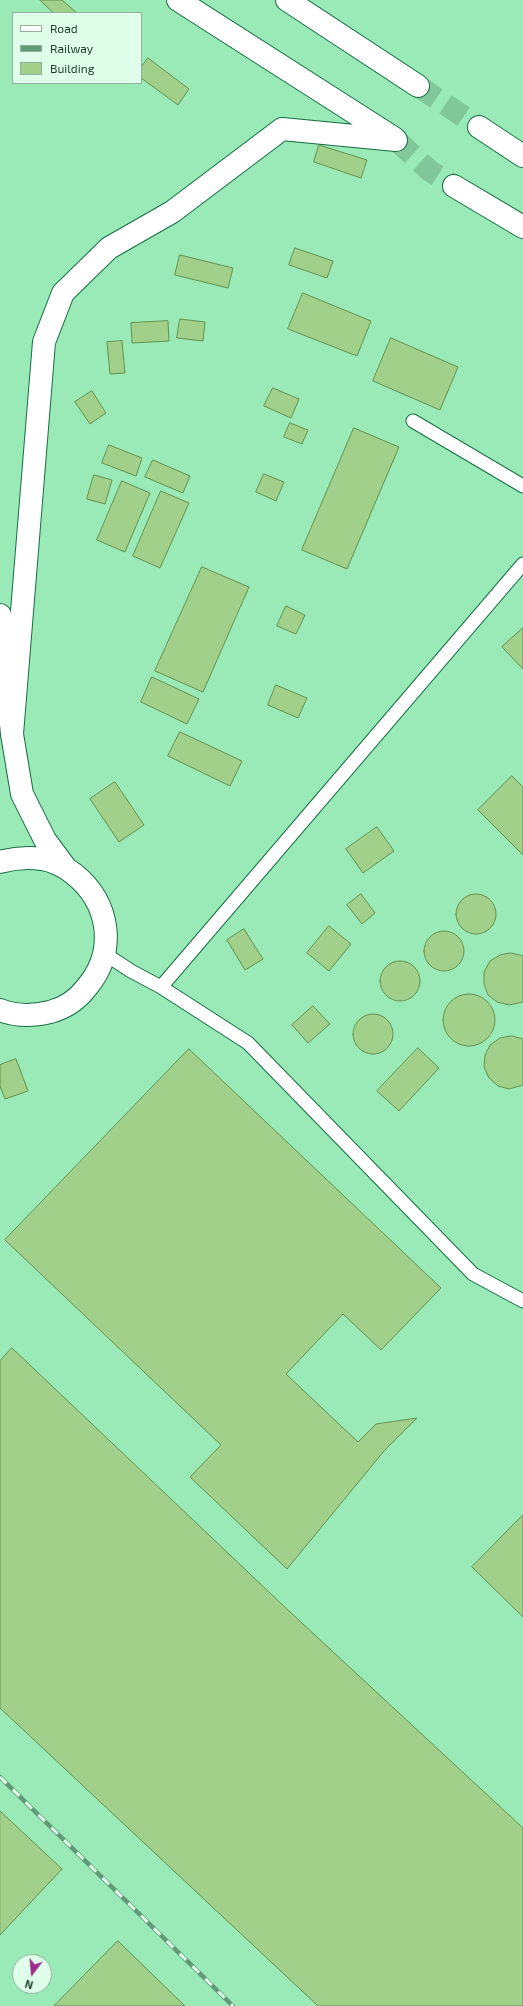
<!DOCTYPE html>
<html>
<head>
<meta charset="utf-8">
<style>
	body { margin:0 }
	#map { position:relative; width:523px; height:2006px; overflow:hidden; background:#99eab7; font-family:"Exo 2",sans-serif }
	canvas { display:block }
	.legend { position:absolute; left:12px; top:12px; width:130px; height:72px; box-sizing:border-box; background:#e0ffea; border:1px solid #91b19c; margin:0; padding:5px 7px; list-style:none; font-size:12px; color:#1a3b27 }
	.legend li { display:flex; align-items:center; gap:8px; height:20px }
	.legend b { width:20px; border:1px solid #91b19c }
	.north { position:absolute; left:12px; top:1954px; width:40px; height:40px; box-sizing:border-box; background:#e0ffea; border:1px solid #91b19c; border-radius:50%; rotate:196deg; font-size:11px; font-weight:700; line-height:16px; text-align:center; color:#1a3b27 }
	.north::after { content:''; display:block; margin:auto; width:14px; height:18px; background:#9c2b89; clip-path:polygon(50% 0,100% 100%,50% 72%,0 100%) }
</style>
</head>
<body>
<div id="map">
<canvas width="523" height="2006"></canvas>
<ul class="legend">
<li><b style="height:5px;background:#fff"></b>Road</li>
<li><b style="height:5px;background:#609b76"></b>Railway</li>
<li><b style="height:11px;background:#a1d08a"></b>Building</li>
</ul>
<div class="north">N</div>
</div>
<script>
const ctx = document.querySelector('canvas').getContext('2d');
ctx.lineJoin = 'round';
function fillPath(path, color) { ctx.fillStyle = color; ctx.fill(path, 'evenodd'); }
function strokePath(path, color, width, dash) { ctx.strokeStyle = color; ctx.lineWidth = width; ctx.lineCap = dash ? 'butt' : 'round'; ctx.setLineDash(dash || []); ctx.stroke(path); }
const building = new Path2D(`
	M 40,0 L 62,0 L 77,13 L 54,13 Z
	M 148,58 L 189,89 L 178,105 L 141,78 L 141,68 Z
	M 319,145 L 367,160 L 361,178 L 314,162 Z
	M 295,248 L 333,261 L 327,278 L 289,265 Z
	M 180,255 L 233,268 L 228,288 L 175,275 Z
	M 303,293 L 371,321 L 357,356 L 288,329 Z
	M 180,319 L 205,322 L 203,341 L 177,338 Z
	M 168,321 L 169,341 L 132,343 L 131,323 Z
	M 391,338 L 458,367 L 440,410 L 373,381 Z
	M 122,341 L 125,373 L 110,374 L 107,342 Z
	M 273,388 L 299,399 L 291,418 L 264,406 Z
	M 92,391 L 106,413 L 90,424 L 75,402 Z
	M 290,423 L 308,430 L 302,444 L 284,437 Z
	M 354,428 L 399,447 L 347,569 L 302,550 Z
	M 109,445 L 142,458 L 136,476 L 102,463 Z
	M 153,460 L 190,476 L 183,493 L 145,477 Z
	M 264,474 L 284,482 L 276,501 L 256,492 Z
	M 94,475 L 112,480 L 105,504 L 87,499 Z
	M 122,481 L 150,493 L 125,552 L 97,540 Z
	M 161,491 L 189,503 L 160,568 L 133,556 Z
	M 202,567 L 249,587 L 203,692 L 155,671 Z
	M 286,606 L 305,615 L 296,634 L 277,626 Z
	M 523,628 L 523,669 L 502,647 Z
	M 152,677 L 199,699 L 187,724 L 141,702 Z
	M 276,685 L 307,698 L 298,718 L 268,705 Z
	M 180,732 L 242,761 L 230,786 L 168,756 Z
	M 512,776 L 523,787 L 523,855 L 478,810 Z
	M 115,782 L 144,825 L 119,842 L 90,799 Z
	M 377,827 L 394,851 L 363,873 L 346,849 Z
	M456 914a20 20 0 1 1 40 0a20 20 0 1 1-40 0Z
	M 361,894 L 375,913 L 362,924 L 347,905 Z
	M 329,926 L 351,944 L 329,971 L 307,953 Z
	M 244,929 L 263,959 L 245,970 L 227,940 Z
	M424 951a20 20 0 1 1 40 0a20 20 0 1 1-40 0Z
	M 511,953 L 523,956 L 523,1002 L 509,1005 L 497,1002 L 488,995 L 484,984 L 484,972 L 490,961 L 500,955 Z
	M380 981a20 20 0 1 1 40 0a20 20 0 1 1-40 0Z
	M443 1020a26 26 0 1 1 52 0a26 26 0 1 1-52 0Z
	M 313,1006 L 330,1024 L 308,1043 L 292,1025 Z
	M353 1034a20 20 0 1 1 40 0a20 20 0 1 1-40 0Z
	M 512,1036 L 523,1039 L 523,1085 L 509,1089 L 498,1086 L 489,1078 L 484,1067 L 485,1055 L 490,1045 L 500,1038 Z
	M 418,1048 L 439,1068 L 399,1111 L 377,1091 Z
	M 189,1049 L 441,1288 L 381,1350 L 343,1314 L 286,1374 L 358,1442 L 376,1424 L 417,1418 L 384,1451 L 287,1569 L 190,1477 L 221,1445 L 5,1240 Z
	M 16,1059 L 28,1091 L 5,1099 L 0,1086 L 0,1065 Z
	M 12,1348 L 289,1611 L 523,1828 L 523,2006 L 318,2006 L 0,1708 L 0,1361 Z
	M 523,1515 L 523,1617 L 472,1567 Z
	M 0,1811 L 62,1869 L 0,1935 Z
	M 118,1941 L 185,2006 L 54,2006 Z`);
const streetTunnel = new Path2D(`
	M 418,86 L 479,127
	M 396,140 L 430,171 L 454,186`);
const lane = new Path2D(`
	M 413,421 L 523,486
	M 105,954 L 131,971 L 161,987 L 248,1043 L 473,1274 L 523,1301
	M 161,987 L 523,564`);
const street = new Path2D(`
	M 0,615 L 12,734 L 22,794 L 45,840 L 65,867
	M 0,862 C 14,858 27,857 42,859 C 54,861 65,867 74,874 C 110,903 117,951 87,987 C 78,999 65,1008 50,1012 C 33,1016 17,1017 0,1010`);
const secondary = new Path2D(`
	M 178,0 L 394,138
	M 287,0 L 418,86
	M 479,127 L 523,156
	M 454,186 L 523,227
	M 12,734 L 44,342 L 63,293 L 109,248 L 172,212 L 282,129 L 396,140`);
const rail = new Path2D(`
	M 0,1777 L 233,2006`);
fillPath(building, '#a1d08a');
strokePath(building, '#65914f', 1);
strokePath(streetTunnel, '#80c79a', 22, [22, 11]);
strokePath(lane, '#156d41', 15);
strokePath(street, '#156d41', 24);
strokePath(secondary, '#156d41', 24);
strokePath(lane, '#fff', 13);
strokePath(street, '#fff', 22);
strokePath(secondary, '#fff', 22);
strokePath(rail, '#609b76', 4.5);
strokePath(rail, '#e0ffea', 3, [9]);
</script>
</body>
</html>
